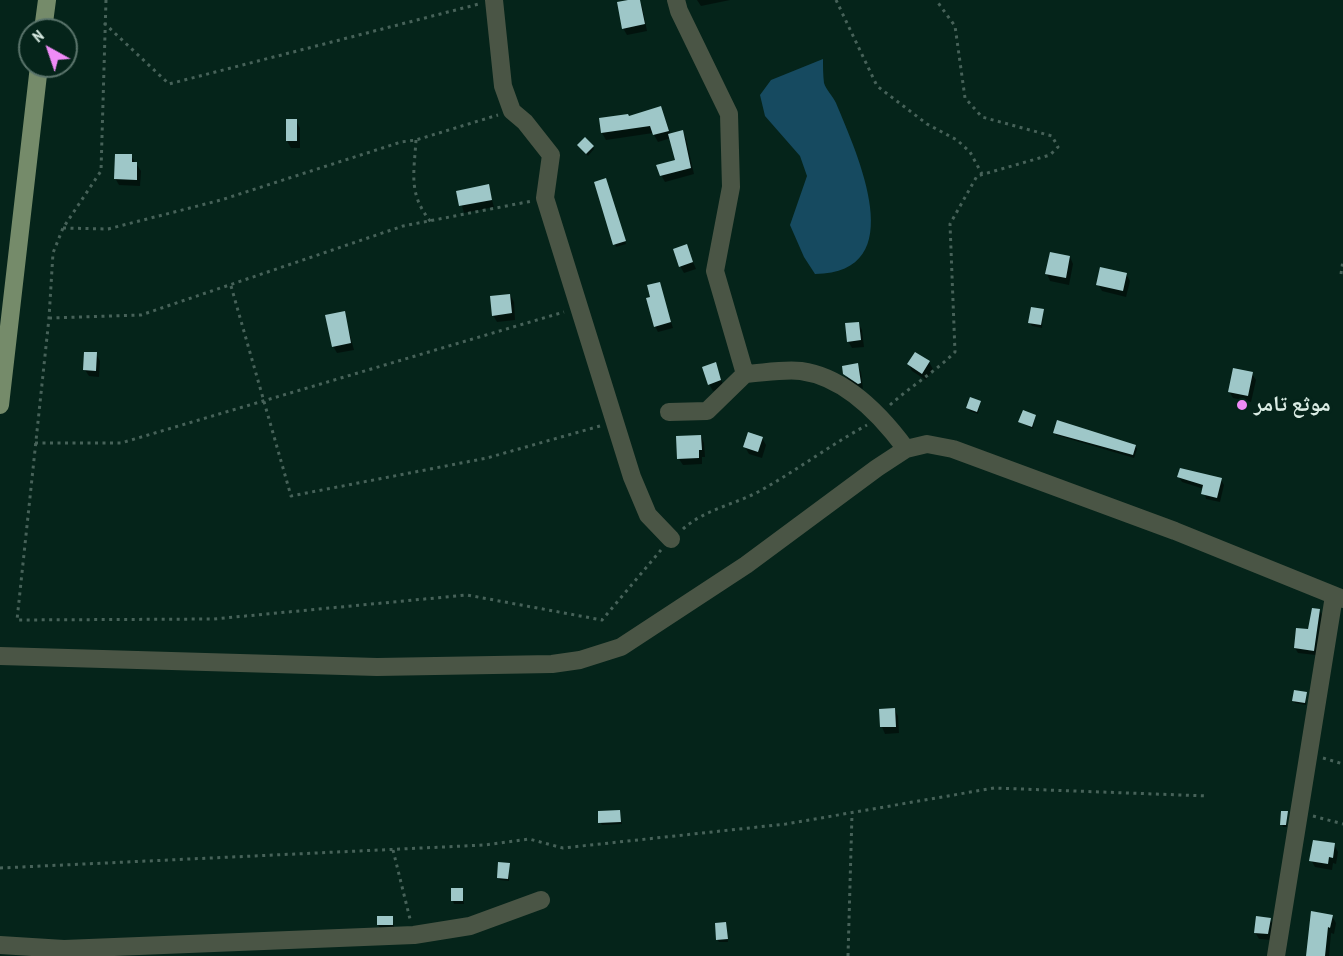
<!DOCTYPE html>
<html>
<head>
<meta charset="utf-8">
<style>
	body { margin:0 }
	#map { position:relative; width:1343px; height:956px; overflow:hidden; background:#05241a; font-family:"PT Sans Narrow",sans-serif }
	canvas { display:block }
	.north { position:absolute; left:18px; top:18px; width:60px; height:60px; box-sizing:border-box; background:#05241a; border:2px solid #5a746b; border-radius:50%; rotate:320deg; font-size:16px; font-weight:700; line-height:24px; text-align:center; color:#daece4 }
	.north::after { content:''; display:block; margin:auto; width:21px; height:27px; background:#ef8bf7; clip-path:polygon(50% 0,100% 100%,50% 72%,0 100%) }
</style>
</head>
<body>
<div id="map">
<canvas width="1343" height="956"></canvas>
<div class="north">N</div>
</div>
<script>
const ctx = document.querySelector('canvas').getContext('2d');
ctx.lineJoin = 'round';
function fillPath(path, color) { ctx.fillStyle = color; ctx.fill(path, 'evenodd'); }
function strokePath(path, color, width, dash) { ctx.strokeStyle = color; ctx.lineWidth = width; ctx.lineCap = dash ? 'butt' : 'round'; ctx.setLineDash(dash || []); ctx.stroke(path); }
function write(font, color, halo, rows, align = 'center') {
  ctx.font = font + ' "PT Sans Narrow","Noto Naskh Arabic",sans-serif'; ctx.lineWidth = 6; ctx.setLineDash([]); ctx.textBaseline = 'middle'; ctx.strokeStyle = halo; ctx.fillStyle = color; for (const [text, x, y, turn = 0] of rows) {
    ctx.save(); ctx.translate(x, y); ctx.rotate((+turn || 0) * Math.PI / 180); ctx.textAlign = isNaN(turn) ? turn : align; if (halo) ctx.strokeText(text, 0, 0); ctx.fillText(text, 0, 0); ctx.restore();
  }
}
const water = new Path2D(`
	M 823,59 C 823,67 823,75 824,83 C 826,90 833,96 836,103 C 857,154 913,273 815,274 L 804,257 L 790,225 L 807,176 L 800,156 L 765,116 L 760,95 L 771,80 Z`);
const shadow = new Path2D(`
	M 635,0 L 639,0 L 642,6 L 647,31 L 627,35 L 623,28 Z
	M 697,0 L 730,0 L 701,6 Z
	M 661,108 L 671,135 L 683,132 L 686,139 L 694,174 L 665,182 L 661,175 L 677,161 L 671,138 L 658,142 L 653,133 L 606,140 L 602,133 L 601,119 L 629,118 Z
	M 296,121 L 300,128 L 300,148 L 291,148 L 287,141 Z
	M 593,147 L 594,149 L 588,156 L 581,148 Z
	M 131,156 L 141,171 L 140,186 L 119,185 L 115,178 Z
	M 607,183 L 626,244 L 616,247 L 615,244 Z
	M 488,186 L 494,207 L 464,213 L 458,192 Z
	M 686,246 L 696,269 L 684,273 L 680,266 Z
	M 1070,257 L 1073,264 L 1069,285 L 1050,281 L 1047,274 Z
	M 1126,274 L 1130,281 L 1126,297 L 1102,291 L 1098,284 Z
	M 659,284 L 673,328 L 658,332 L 655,326 L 651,298 Z
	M 510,295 L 514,302 L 515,320 L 497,322 L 493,315 Z
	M 1043,311 L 1042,328 L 1032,326 L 1030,323 Z
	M 344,313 L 354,350 L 337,353 L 333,346 Z
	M 858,323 L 862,330 L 864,347 L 852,348 L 848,341 Z
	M 96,354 L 100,361 L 99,377 L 89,376 L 85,370 Z
	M 929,362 L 933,369 L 926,380 L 912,371 L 909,365 Z
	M 715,364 L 724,387 L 713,391 L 709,384 Z
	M 857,365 L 861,372 L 863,389 L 849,381 L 845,374 Z
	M 1252,374 L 1256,380 L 1251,402 L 1233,398 L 1229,391 Z
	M 980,402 L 978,414 L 970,411 L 968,408 Z
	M 1035,416 L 1033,429 L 1020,422 Z
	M 1055,433 L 1135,446 L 1137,449 L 1134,458 L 1056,435 Z
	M 701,436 L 704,443 L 705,457 L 702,457 L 702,464 L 683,465 L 679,459 Z
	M 762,438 L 766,445 L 762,458 L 749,454 L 745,447 Z
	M 1179,477 L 1221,480 L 1224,485 L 1220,502 L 1206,499 L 1204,489 L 1182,482 Z
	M 1320,611 L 1322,615 L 1316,655 L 1298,653 L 1295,648 Z
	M 1306,693 L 1306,705 L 1295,703 L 1294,701 Z
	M 894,709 L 898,716 L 899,733 L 885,734 L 882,727 Z
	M 619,812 L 622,824 L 602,825 L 600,822 Z
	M 1287,813 L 1287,827 L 1283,827 L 1282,824 Z
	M 1334,845 L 1338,852 L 1336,864 L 1333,863 L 1332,870 L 1315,867 L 1311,860 Z
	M 509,865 L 509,881 L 500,880 L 499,878 Z
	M 462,889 L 464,904 L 454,904 L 453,901 Z
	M 1332,916 L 1336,923 L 1334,934 L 1331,933 L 1329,956 L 1307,956 Z
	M 392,918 L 394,927 L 380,928 L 378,925 Z
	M 1270,919 L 1274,926 L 1271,940 L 1259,939 L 1255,932 Z
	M 726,924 L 728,942 L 719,942 L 717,939 Z`);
const building = new Path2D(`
	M 628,0 L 640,0 L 645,24 L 622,29 L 617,2 Z
	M 661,106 L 669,131 L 653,135 L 650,126 L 601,133 L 599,118 L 628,114 L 629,116 Z
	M 286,119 L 297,119 L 297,141 L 286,141 Z
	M 683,130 L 691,168 L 660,176 L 656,165 L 675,160 L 668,134 Z
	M 585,137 L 594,146 L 586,154 L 577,145 Z
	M 115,154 L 132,154 L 132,162 L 137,162 L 137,180 L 114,179 Z
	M 606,178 L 626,241 L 613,245 L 594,182 Z
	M 489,184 L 492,200 L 459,206 L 456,191 Z
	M 687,244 L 693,262 L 679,267 L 673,249 Z
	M 1050,252 L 1070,256 L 1066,278 L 1045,274 Z
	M 1100,267 L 1127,273 L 1123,291 L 1096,285 Z
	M 660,282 L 671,322 L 654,327 L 646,298 L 650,297 L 647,285 Z
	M 510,294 L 512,313 L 492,316 L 490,296 Z
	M 1031,307 L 1044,309 L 1041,325 L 1028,323 Z
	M 345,311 L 351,343 L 332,347 L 325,315 Z
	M 859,322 L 861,340 L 847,342 L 845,323 Z
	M 84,352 L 97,352 L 96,371 L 83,370 Z
	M 915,352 L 930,361 L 922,374 L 907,364 Z
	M 716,362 L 721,380 L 708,385 L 702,367 Z
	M 858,363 L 861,383 L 858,384 L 843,374 L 842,366 Z
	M 1233,368 L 1253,372 L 1248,396 L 1228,392 Z
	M 970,397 L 981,401 L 977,412 L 966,408 Z
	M 1023,410 L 1036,415 L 1032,427 L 1018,422 Z
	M 1057,420 L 1136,445 L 1133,455 L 1053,433 Z
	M 748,432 L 763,437 L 758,452 L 743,447 Z
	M 701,435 L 702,450 L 699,450 L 699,458 L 677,459 L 676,436 Z
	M 1180,468 L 1222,478 L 1217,498 L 1201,494 L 1203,485 L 1177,477 Z
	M 1312,608 L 1320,609 L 1314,651 L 1294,648 L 1296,628 L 1308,629 Z
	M 1294,690 L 1307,692 L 1305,703 L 1292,701 Z
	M 895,708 L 896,727 L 880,727 L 879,709 Z
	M 620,810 L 621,822 L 598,823 L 598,811 Z
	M 1281,811 L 1288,811 L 1286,825 L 1280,825 Z
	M 1313,840 L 1335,843 L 1333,858 L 1329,857 L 1328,864 L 1309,861 Z
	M 498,862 L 510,863 L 508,879 L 497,878 Z
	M 451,888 L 463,888 L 463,901 L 451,901 Z
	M 1311,911 L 1333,915 L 1330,928 L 1328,927 L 1325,956 L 1306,956 Z
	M 377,916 L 393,916 L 393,925 L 377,925 Z
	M 1256,916 L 1271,918 L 1268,934 L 1254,933 Z
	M 726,922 L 728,939 L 716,940 L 715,923 Z`);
const path = new Path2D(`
	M 106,0 L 101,171 L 63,228 L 53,253 L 49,318 L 17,620 L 214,619 L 467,595 L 602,620 L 661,550
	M 836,0 L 877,86 L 927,124 L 957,140 L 970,152 L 982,174
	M 104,23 L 169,84 L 479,4
	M 416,140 C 414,174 408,194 431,222
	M 63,228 L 108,229 L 221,200 L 401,142 L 416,140 L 498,115
	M 1341,274 L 1343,260
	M 231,286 L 291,496 L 487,458 L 600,426
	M 49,318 L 141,315 L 403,226 L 532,201
	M 890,405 C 911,386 935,372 955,352 L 950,224 L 977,176 L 1050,155 L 1058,147 L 1052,136 L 982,117 L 965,98 L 955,26 L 936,0
	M 35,443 L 121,443 L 564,312
	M 683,529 C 706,508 739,504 765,488 C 800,468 832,444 867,425
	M 1323,758 L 1343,764
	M 1313,816 L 1343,824
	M 393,850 L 410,919
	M 0,868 L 485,845 L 529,839 L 563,848 L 786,824 L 994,788 L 1208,796
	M 848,956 L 852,814`);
const minor = new Path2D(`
	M 494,0 L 503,86 L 512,111 L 525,122 L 551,155 L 545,198 L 632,477 L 648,515 L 671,539
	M 676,0 L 679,11 L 729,114 L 731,187 L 715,271 L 745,374
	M 669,412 L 707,411 L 745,374 C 763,373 783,369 801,371 C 845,377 881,415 906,449
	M 0,656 L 377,667 L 552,664 L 580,660 L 621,647 L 746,565 L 877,468 L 906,449 L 927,444 L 953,449 L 1175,531 L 1343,599
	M 0,945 L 64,949 L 414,935 L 470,926 L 541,900
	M 1276,956 L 1334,596`);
const major = new Path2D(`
	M 43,30 L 47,0
	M 0,405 L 39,66`);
const markers = [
	[1242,405,6,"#ef8bf7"]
];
const poiNames = [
	["موثع تامر",1254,405]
];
fillPath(water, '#164a60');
fillPath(shadow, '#0007');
fillPath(building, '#9ec7c8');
strokePath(path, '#476259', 3, [3, 4.5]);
strokePath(minor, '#4a5545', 18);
strokePath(major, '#758b6a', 18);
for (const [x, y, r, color] of markers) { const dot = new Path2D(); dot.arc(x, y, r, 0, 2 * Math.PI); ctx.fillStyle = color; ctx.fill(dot); strokePath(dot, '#05241a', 2); }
write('bold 22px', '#daece4', '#05241a', poiNames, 'left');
</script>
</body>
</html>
